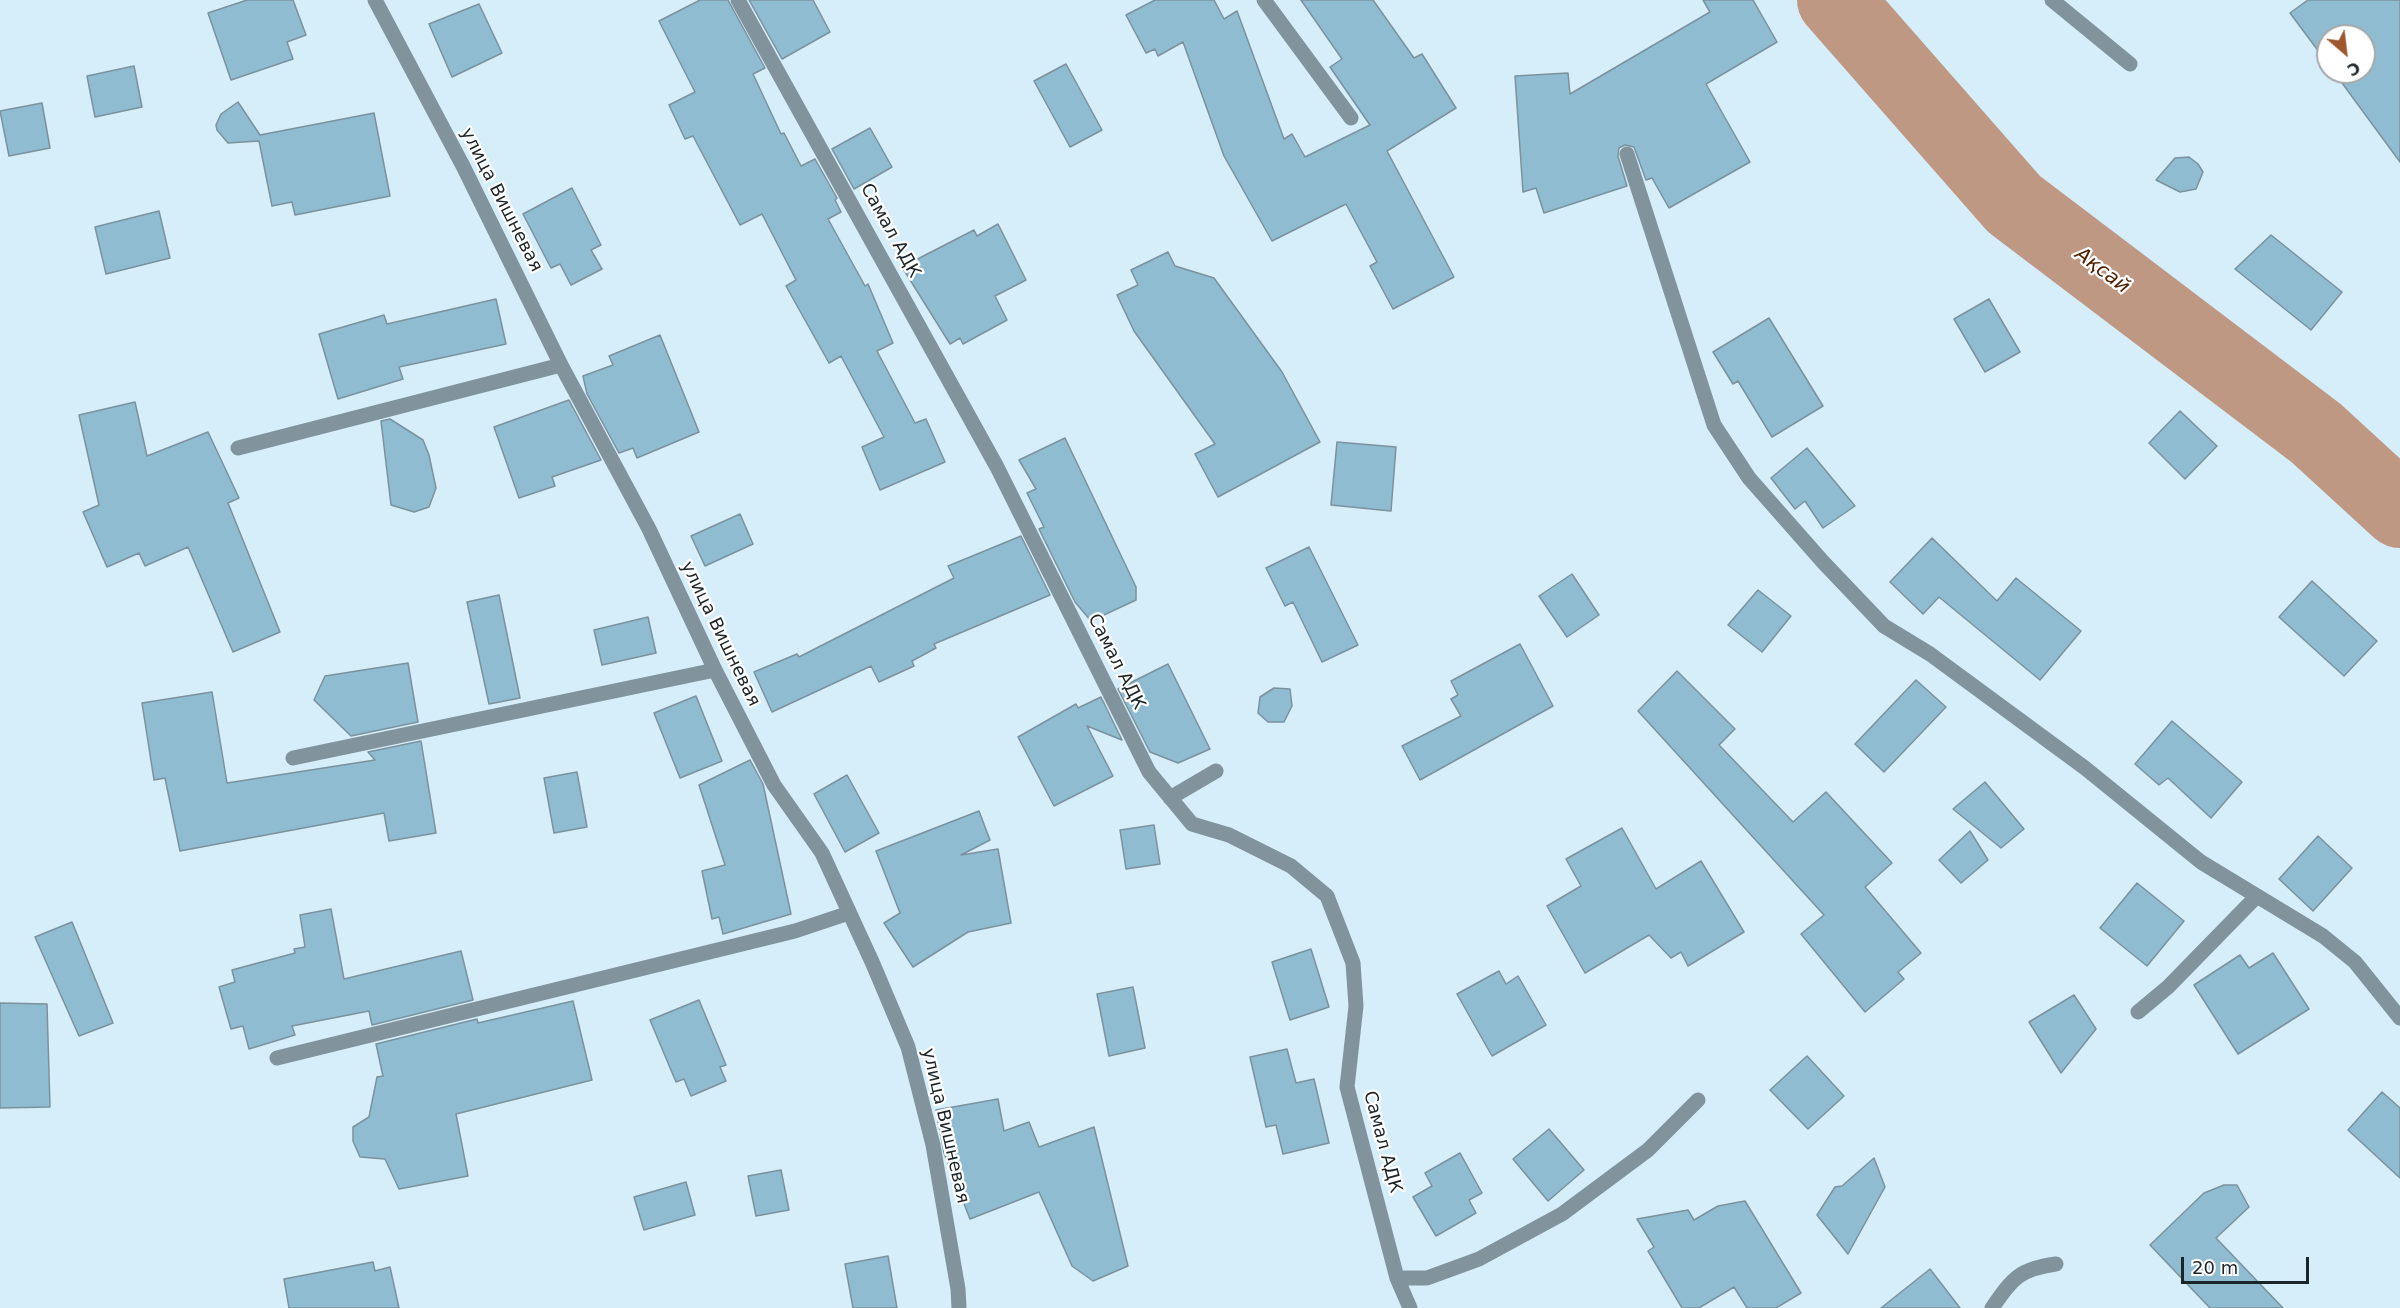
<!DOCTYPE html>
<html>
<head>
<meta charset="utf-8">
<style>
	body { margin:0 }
	#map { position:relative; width:2400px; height:1308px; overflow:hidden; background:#d5eefa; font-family:"DejaVu Sans",sans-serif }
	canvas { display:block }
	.north { position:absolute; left:2316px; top:24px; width:60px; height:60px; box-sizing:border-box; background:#fff; border:2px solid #a4a8aa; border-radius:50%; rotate:152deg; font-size:16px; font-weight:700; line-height:24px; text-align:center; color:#1c252a }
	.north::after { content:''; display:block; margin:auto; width:21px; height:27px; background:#9e572e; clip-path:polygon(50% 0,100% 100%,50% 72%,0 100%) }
	.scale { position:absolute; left:2181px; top:1257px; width:128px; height:27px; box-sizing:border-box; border:3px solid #1c252a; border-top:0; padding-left:8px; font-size:18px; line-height:21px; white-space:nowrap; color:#1c252a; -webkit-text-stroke:4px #fff; paint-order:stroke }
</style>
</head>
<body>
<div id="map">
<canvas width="2400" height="1308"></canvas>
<div class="north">С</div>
<div class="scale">20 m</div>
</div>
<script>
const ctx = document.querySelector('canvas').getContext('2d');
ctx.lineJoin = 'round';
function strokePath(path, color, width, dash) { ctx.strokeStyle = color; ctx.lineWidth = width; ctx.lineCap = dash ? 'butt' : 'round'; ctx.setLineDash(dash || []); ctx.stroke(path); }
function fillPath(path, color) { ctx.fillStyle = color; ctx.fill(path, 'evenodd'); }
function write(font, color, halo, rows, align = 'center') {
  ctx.font = font + ' "DejaVu Sans",sans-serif'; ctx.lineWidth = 4.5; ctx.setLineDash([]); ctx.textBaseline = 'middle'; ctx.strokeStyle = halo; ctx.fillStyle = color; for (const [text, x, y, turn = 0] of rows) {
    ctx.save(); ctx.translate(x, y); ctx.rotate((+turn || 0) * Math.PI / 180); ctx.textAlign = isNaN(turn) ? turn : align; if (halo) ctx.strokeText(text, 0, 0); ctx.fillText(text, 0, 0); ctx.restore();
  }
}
const river = new Path2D(`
	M 1835,0 L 2014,204 L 2316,433 L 2400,510`);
const building = new Path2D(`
	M 247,0 L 293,0 L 306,35 L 287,42 L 293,59 L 231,80 L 208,13 Z
	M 700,0 L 728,0 L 765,68 L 753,74 L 781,134 L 784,133 L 801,166 L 815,159 L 837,198 L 835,200 L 841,212 L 828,219 L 865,286 L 868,284 L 893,343 L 877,351 L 915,423 L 926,419 L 945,462 L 880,490 L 862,447 L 884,437 L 841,356 L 829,363 L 786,286 L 796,280 L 762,214 L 740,225 L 693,136 L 685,139 L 669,105 L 695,92 L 659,21 Z
	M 749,0 L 813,0 L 830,32 L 782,59 Z
	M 1155,0 L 1214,0 L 1224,19 L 1237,11 L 1284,139 L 1292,134 L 1305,157 L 1370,125 L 1330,67 L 1342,59 L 1301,0 L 1373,0 L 1414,58 L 1422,54 L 1456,108 L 1387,151 L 1454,277 L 1393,309 L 1370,266 L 1377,262 L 1346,204 L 1272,241 L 1224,156 L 1183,42 L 1158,56 L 1155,49 L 1146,53 L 1126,15 Z
	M 1703,0 L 1753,0 L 1777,42 L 1706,84 L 1750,162 L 1669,208 L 1652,178 L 1646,180 L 1634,147 L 1625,145 L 1619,148 L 1618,156 L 1627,186 L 1544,213 L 1536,188 L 1523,192 L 1515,76 L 1568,73 L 1570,94 L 1710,12 Z
	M 2308,0 L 2400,0 L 2400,162 L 2334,72 L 2364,72 L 2364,36 L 2328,36 L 2328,64 L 2290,13 Z
	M 479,4 L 502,53 L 452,77 L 429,24 Z
	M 1066,64 L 1102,130 L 1070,147 L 1034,81 Z
	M 134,66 L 142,107 L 95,117 L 87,76 Z
	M 238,102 L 260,135 L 374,113 L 390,196 L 295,215 L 292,202 L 272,206 L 259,141 L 228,143 L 217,130 L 216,125 L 221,114 Z
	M 42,103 L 50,148 L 9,156 L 0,111 Z
	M 870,128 L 892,167 L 854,189 L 832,149 Z
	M 2189,157 L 2198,164 L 2203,172 L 2196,189 L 2180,192 L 2156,180 L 2175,158 Z
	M 572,188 L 601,245 L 591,250 L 602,269 L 571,285 L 560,264 L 551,268 L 523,214 Z
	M 159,211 L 170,258 L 106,274 L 95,227 Z
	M 998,224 L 1026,280 L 995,296 L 1007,320 L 963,344 L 960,338 L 950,344 L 902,267 L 974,230 L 977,236 Z
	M 2271,235 L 2342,292 L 2311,330 L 2235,269 Z
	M 1168,252 L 1175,266 L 1214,278 L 1282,372 L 1320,442 L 1218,497 L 1195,454 L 1215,444 L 1134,331 L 1117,295 L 1138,285 L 1131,270 Z
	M 496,299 L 506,344 L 399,367 L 403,379 L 338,399 L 319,334 L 384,315 L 387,324 Z
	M 1989,299 L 2020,352 L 1985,372 L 1954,319 Z
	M 1769,318 L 1823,406 L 1772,437 L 1738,381 L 1733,384 L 1713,352 Z
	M 660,335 L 699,432 L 637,458 L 633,448 L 619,453 L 587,394 L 583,376 L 613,365 L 609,356 Z
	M 569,400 L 601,460 L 552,477 L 555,486 L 519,498 L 494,427 Z
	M 135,402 L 147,456 L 208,432 L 239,498 L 228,503 L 280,632 L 233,652 L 188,547 L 145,566 L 139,553 L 107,567 L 83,512 L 99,505 L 79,415 Z
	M 2180,411 L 2217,446 L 2185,479 L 2149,443 Z
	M 390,419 L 423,440 L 429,455 L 436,488 L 429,507 L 414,512 L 391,505 L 381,421 Z
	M 1065,438 L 1136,587 L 1136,600 L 1091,621 L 1075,602 L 1039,529 L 1044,527 L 1027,493 L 1036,489 L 1019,460 Z
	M 1337,442 L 1396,447 L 1391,511 L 1331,505 Z
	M 1807,448 L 1855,506 L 1823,528 L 1805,501 L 1795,509 L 1771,478 Z
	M 740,514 L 753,544 L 705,566 L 691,536 Z
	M 1021,536 L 1050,595 L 934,644 L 936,648 L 912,661 L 914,666 L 879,682 L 871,666 L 772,712 L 754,672 L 797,654 L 799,657 L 954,578 L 948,566 Z
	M 1932,538 L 1997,601 L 2016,578 L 2081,631 L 2040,680 L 1939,597 L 1923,614 L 1890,582 Z
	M 1309,547 L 1358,645 L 1322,662 L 1293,602 L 1285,606 L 1266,568 Z
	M 1572,574 L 1599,615 L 1567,637 L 1539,596 Z
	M 2312,581 L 2377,641 L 2344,676 L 2279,617 Z
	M 1758,590 L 1791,616 L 1762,652 L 1728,625 Z
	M 499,595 L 520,698 L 489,704 L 467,602 Z
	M 648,617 L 656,653 L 602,665 L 594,630 Z
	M 1520,644 L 1553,706 L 1420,780 L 1402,746 L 1461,716 L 1451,699 L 1458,695 L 1451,681 Z
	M 408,663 L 418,722 L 351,736 L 314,700 L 325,676 Z
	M 1168,664 L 1210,749 L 1178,763 L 1150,752 L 1118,689 Z
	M 1677,671 L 1735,729 L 1719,745 L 1793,822 L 1826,792 L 1892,863 L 1865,887 L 1921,953 L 1898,972 L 1904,979 L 1865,1012 L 1801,934 L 1824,915 L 1638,711 Z
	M 1916,680 L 1946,707 L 1884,772 L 1855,744 Z
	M 1274,688 L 1290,689 L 1292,706 L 1284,722 L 1268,722 L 1258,713 L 1260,697 Z
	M 212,692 L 227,783 L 375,760 L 368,752 L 421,741 L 436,833 L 389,841 L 384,813 L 180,851 L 165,778 L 154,780 L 142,703 Z
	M 696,696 L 722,761 L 680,778 L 654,713 Z
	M 1101,697 L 1122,740 L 1087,726 L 1113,776 L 1054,806 L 1018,737 L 1076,704 L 1078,708 Z
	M 2172,721 L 2242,782 L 2211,818 L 2168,778 L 2159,785 L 2135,764 Z
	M 750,760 L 763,784 L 791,914 L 723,934 L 719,917 L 712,919 L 702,871 L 725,865 L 699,785 Z
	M 577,772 L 587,827 L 554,833 L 544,778 Z
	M 847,775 L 879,833 L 845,852 L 814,794 Z
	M 1985,782 L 2024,829 L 2001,848 L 1953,809 Z
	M 979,811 L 990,840 L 961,855 L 998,849 L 1011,923 L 968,932 L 913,967 L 884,923 L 900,913 L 876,851 Z
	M 1154,825 L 1160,864 L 1126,869 L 1120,830 Z
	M 1622,828 L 1656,889 L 1701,861 L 1744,932 L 1688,966 L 1681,952 L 1671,958 L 1649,935 L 1585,973 L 1547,906 L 1581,886 L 1566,859 Z
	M 1970,831 L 1988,860 L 1961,883 L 1939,860 Z
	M 2318,836 L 2352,868 L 2313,911 L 2279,879 Z
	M 2137,883 L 2184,921 L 2147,966 L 2100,928 Z
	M 331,909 L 344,979 L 461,951 L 473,1000 L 372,1025 L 369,1011 L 292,1026 L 295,1035 L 249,1049 L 243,1026 L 231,1029 L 219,987 L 235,982 L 232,970 L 295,953 L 294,949 L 305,947 L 300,915 Z
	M 72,922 L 113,1023 L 79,1036 L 35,937 Z
	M 1311,949 L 1329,1007 L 1290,1020 L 1272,962 Z
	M 2273,953 L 2309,1009 L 2238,1054 L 2194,985 L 2240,955 L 2249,968 Z
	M 1499,971 L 1506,984 L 1518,976 L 1546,1025 L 1492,1056 L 1457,994 Z
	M 1133,987 L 1145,1048 L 1109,1056 L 1097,994 Z
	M 2074,995 L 2096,1029 L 2061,1073 L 2029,1022 Z
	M 699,1000 L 726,1065 L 720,1067 L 726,1081 L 691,1096 L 684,1079 L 676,1082 L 650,1020 Z
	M 573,1001 L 592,1080 L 456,1114 L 468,1176 L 399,1189 L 385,1159 L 360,1157 L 353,1141 L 353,1127 L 369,1117 L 377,1077 L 383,1076 L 376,1044 L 477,1019 L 478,1023 Z
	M 0,1003 L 47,1004 L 50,1107 L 0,1108 Z
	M 1287,1049 L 1296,1083 L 1314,1079 L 1329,1143 L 1283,1154 L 1276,1125 L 1266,1127 L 1250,1057 Z
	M 1807,1056 L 1844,1096 L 1808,1129 L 1770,1090 Z
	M 2382,1092 L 2400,1108 L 2400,1178 L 2348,1130 Z
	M 998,1099 L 1004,1131 L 1029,1122 L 1039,1147 L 1094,1127 L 1128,1266 L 1093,1281 L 1072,1266 L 1039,1192 L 970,1219 L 944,1153 L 936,1110 Z
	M 1549,1129 L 1584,1170 L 1548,1201 L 1513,1159 Z
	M 1460,1153 L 1482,1193 L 1469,1200 L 1476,1213 L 1436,1236 L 1413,1197 L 1432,1186 L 1425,1173 Z
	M 1874,1158 L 1885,1187 L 1848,1254 L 1817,1215 L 1835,1187 L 1842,1186 Z
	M 781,1170 L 789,1210 L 756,1216 L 748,1176 Z
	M 686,1182 L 695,1215 L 644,1230 L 634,1197 Z
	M 2224,1185 L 2237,1185 L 2249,1207 L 2216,1238 L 2283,1308 L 2210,1308 L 2150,1245 L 2204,1193 Z
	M 1745,1201 L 1801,1293 L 1776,1308 L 1747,1308 L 1734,1287 L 1699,1308 L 1682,1308 L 1648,1251 L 1654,1247 L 1637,1219 L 1688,1210 L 1694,1220 L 1718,1206 Z
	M 888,1256 L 897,1308 L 853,1308 L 845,1264 Z
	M 373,1262 L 375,1271 L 390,1267 L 399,1308 L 289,1308 L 284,1279 Z
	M 1930,1269 L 1960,1308 L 1881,1308 Z`);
const minor = new Path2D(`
	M 375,0 L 463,166 L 561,365 L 649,529 L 715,670 L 774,785 L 822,853 L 873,964 L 908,1047 L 933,1145 L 958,1289 L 959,1308
	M 738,0 L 997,467 L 1149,772 L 1192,824 L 1229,835 L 1291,866 L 1327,896 L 1353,963 L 1356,1006 L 1347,1087 L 1397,1278 L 1410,1308
	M 1264,0 L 1351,118
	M 2052,0 L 2130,64
	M 1627,154 L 1714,425 L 1749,478 L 1823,562 L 1884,626 L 1930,654 L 2085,768 L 2201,862 L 2323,936 L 2355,962 L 2400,1018
	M 238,448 L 561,365
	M 293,758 L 715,670
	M 1170,798 L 1216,771
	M 2138,1012 L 2168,987 L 2257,896
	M 277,1058 L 795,931 L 849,913
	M 1397,1278 L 1427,1278 L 1479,1259 L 1562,1214 L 1648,1150 L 1698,1100
	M 1992,1308 C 2013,1278 2019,1269 2056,1264`);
const streetNames = [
	["улица Вишневая",501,200,63],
	["Самал АДК",890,231,61],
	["улица Вишневая",720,634,64],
	["Самал АДК",1116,662,63],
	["улица Вишневая",945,1126,77],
	["Самал АДК",1382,1142,75]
];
const waterNames = [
	["Ақсай",2102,271,37]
];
strokePath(river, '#bf9883', 76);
fillPath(building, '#90bcd1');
strokePath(building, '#7b929e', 1.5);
strokePath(minor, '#81939c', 15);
write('18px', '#1c252a', '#fff', streetNames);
write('italic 20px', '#522100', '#fff', waterNames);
</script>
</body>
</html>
